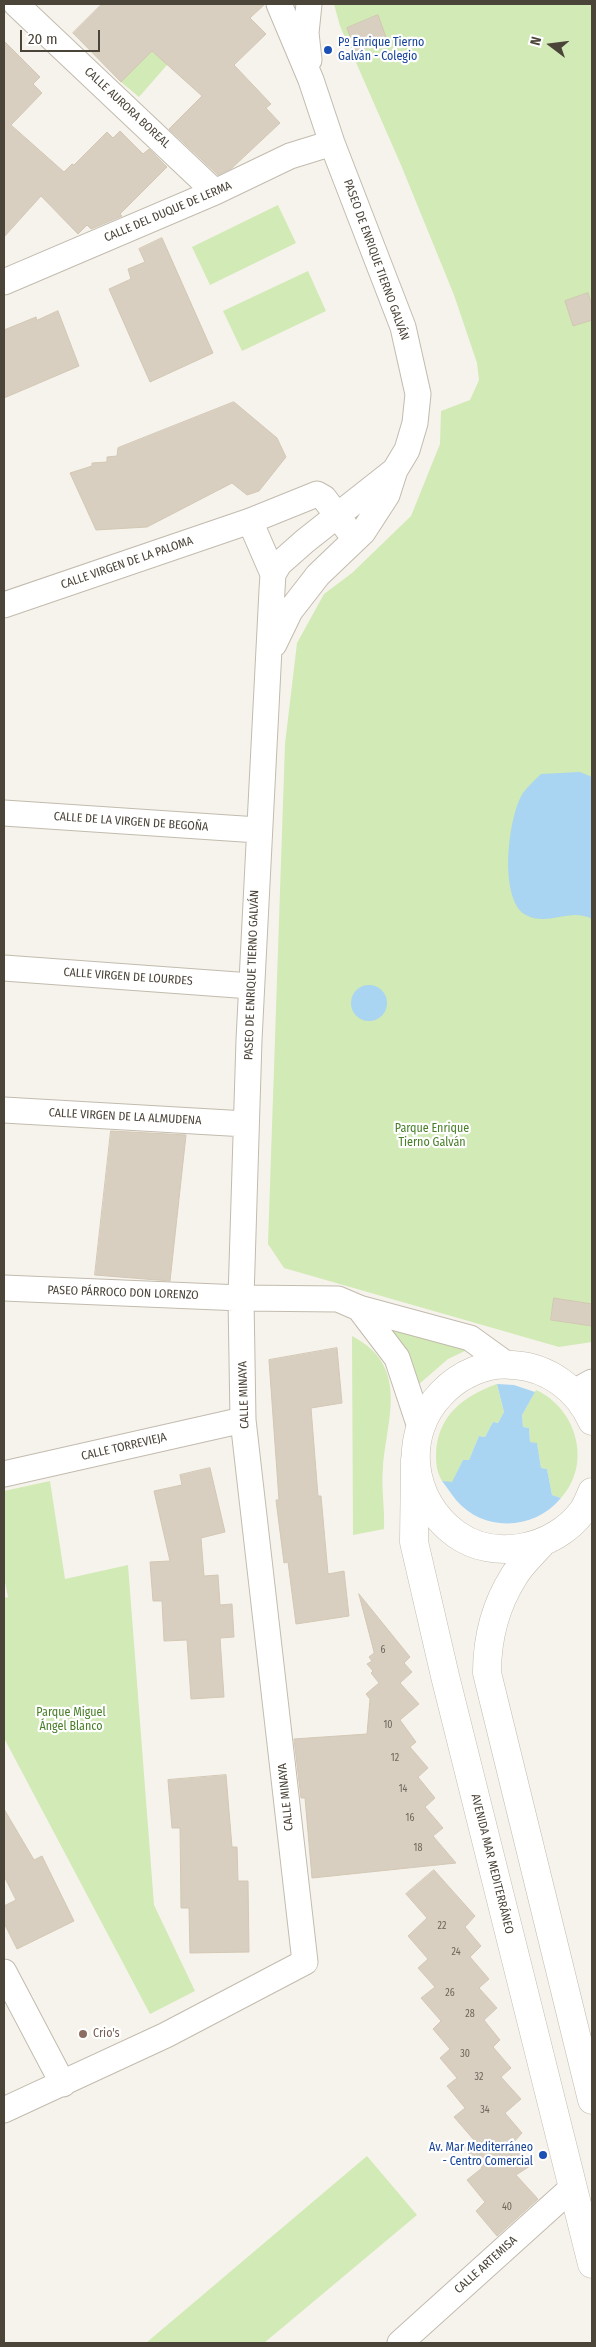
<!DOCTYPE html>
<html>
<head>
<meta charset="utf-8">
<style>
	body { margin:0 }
	#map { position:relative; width:596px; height:2347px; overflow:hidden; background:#f6f3ec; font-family:"Fira Sans Condensed",sans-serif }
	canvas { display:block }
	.frame { position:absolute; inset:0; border:5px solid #4b4439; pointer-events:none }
	.north { position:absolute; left:526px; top:20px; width:50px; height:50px; -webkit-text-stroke:4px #fff; paint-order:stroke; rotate:285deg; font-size:14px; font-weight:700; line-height:20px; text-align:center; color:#4b4439 }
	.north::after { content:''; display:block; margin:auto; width:18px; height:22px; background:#4b4439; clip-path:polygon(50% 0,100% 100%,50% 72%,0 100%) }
	.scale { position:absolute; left:20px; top:30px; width:80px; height:22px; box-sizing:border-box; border:2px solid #4b4439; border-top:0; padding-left:6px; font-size:15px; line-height:18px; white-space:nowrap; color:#4b4439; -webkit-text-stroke:4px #fff; paint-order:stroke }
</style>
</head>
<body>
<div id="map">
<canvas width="596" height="2347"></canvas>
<div class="frame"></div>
<div class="north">N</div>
<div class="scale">20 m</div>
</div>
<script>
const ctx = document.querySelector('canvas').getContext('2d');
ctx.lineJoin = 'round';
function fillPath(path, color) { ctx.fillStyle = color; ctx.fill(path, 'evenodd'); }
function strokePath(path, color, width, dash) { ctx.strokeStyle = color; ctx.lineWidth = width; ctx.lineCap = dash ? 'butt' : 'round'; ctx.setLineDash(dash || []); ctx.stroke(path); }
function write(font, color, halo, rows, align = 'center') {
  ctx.font = font + ' "Fira Sans Condensed",sans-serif'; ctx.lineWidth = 4.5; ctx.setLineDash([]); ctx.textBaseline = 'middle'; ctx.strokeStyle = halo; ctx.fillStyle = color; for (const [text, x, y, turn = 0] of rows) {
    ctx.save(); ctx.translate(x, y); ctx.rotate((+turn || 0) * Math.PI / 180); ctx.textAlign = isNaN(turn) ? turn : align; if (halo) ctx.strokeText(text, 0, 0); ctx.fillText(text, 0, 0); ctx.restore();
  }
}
const green = new Path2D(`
	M 334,4 L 592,4 L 592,1342 L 559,1347 L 284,1268 L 268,1244 L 285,744 L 297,643 L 324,594 L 352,573 L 411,516 L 440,444 L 441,411 L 470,400 L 479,380 L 477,363 L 454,295 L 401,165 L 340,26 Z
	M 142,47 L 174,57 L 139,97 L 121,82 L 138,64 Z
	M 278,205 L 296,243 L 210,285 L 192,247 Z
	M 308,271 L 326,311 L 242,351 L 223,311 Z
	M 386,1326 L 467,1350 L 448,1359 L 418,1385 L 410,1359 Z
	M 352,1336 C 410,1366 387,1418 383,1467 C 381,1488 385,1509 384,1529 L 353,1535 Z
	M 497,1384 L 504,1412 L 498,1423 L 493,1422 L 485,1437 L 479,1436 L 469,1460 L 463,1460 L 452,1483 L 442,1481 C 437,1472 436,1465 436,1455 C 437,1416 463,1396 497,1384 Z
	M 536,1390 C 576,1408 593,1463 561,1498 L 552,1495 L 547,1469 L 541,1468 L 537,1444 L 530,1442 L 529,1428 L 523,1427 L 522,1415 Z
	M 50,1481 L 65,1579 L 128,1565 L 154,1905 L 195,1991 L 150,2014 L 4,1738 L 4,1598 L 8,1597 L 4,1577 L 4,1491 Z
	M 367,2156 L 417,2215 L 264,2343 L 146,2343 Z`);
const water = new Path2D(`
	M 580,772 L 592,777 L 592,919 C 570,907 548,927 526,915 C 498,900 508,816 523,793 C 528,786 535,780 541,774 Z
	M351 1003a18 18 0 1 1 36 0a18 18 0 1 1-36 0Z
	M 497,1384 L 514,1385 L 535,1392 L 522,1415 L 523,1427 L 529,1428 L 530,1442 L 537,1443 L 541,1468 L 547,1469 L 552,1495 L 561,1498 C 535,1530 484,1533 456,1500 C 451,1494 447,1487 442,1481 L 452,1482 L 463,1460 L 469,1460 L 479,1436 L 485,1437 L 493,1422 L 498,1423 L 504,1412 Z`);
const building = new Path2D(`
	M 102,4 L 265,4 L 250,18 L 266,34 L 234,65 L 271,104 L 266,108 L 280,123 L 232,168 L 218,175 L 169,129 L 202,96 L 152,51 L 121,82 L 73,33 Z
	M 378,15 L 387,40 L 356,52 L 347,28 Z
	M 4,41 L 40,77 L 33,84 L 42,93 L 11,125 L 64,172 L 72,164 L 74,165 L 107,132 L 113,138 L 120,131 L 143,154 L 149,149 L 167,167 L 120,214 L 122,216 L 91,229 L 87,225 L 78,234 L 41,196 L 4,237 Z
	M 162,238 L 213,353 L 150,382 L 109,289 L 131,279 L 128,269 L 145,262 L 139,249 Z
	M 588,293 L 592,306 L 592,320 L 573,326 L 565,301 Z
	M 58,311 L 79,366 L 4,398 L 4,330 L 36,317 L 37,320 Z
	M 234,402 L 277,438 L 286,457 L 259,491 L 247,495 L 232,483 L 147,527 L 96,530 L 70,473 L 92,466 L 92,463 L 107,462 L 107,457 L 117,456 L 118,448 Z
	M 111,1131 L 186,1135 L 170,1281 L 95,1275 Z
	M 554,1298 L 592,1304 L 592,1326 L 551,1320 Z
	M 337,1348 L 342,1403 L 311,1408 L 318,1496 L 321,1496 L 328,1574 L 344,1571 L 349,1616 L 296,1624 L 288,1562 L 284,1563 L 276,1500 L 279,1500 L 269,1360 Z
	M 210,1468 L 225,1532 L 201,1538 L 204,1576 L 218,1575 L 220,1605 L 232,1604 L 234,1637 L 220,1638 L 224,1697 L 191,1699 L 187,1640 L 164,1641 L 162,1601 L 153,1601 L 150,1562 L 170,1561 L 154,1491 L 182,1485 L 180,1475 Z
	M 359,1594 L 410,1657 L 404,1663 L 412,1672 L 400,1683 L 419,1704 L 400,1720 L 416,1742 L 410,1747 L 428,1768 L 418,1777 L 435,1798 L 425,1807 L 443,1828 L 433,1836 L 456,1863 L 312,1878 L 305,1798 L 301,1798 L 294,1739 L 367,1734 L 370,1699 L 366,1694 L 379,1683 L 371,1673 L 373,1671 L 367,1664 L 372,1661 L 369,1657 L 374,1653 Z
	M 226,1775 L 232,1847 L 237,1847 L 238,1881 L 248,1881 L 249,1952 L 190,1953 L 189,1908 L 181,1908 L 180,1828 L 172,1828 L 168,1780 Z
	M 4,1809 L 34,1860 L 42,1856 L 74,1921 L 17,1949 L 4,1923 L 4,1906 L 16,1900 L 4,1876 Z
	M 434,1870 L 475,1916 L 465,1927 L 481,1946 L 470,1957 L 489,1979 L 479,1988 L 497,2008 L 484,2020 L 500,2040 L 493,2047 L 511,2068 L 501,2077 L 521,2099 L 505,2113 L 522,2133 L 512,2144 L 530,2166 L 516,2175 L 538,2199 L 497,2236 L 476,2211 L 485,2202 L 467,2180 L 482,2168 L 464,2148 L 474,2140 L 454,2117 L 465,2108 L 447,2086 L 457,2078 L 440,2058 L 450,2049 L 433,2029 L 441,2021 L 421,1998 L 435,1987 L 418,1968 L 428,1959 L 408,1936 L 427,1918 L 406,1894 Z`);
const minor = new Path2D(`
	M 16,4 L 215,192
	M 309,60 L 306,33 L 309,4
	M 4,282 L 215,192 L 290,156 L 332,143
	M 250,521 L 273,574
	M 4,605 L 250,521 L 317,494 L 324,498 L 348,530
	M 274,644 L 290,611 L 318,575 L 363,532 L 387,495 L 395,470 L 407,450 L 415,423 L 418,394 L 403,327 L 332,143 L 311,80 L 279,4
	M 4,813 L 258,830
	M 4,968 L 251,986
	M 4,1110 L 246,1124
	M 4,1288 L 241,1298 L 338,1299 L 359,1308 L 470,1338 L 506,1364
	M 359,1308 L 397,1358 L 420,1427
	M 574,1392 L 592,1382
	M 4,1474 L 243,1420
	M 4,1972 L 63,2084
	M 4,2110 L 166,2035 L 305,1962 L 243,1420 L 241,1298 L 249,1040 L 272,590 L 273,574 L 279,564 L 305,541 L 395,470
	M 400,2343 L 573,2187`);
const tertiary = new Path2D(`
	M 592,1421 C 578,1389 548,1367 513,1365 C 487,1362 460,1374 442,1393 C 401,1434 410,1501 456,1534 C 495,1562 554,1549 582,1512 C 586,1507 589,1499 592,1492
	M 415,1460 L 414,1542 L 445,1676 L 592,2264
	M 542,1543 C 533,1553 521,1564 514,1576 C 495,1606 487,1638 487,1673 L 592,2100`);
const markers = [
	[328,50,5,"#1a4fb4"],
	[83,2034,5,"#8d6e63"],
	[543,2155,5,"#1a4fb4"]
];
const numberNames = [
	["6",383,1650],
	["10",388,1725],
	["12",395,1758],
	["14",403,1789],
	["16",410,1818],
	["18",418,1848],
	["22",442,1926],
	["24",456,1952],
	["26",450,1993],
	["28",470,2014],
	["30",465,2054],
	["32",479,2077],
	["34",485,2110],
	["40",507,2207]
];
const transitNames = [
	["Pº Enrique Tierno",338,43],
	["Galván - Colegio",338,57],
	["Av. Mar Mediterráneo",533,2148,"right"],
	["- Centro Comercial",533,2162,"right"]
];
const streetNames = [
	["CALLE AURORA BOREAL",127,108,43],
	["CALLE DEL DUQUE DE LERMA",168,212,-23],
	["PASEO DE ENRIQUE TIERNO GALVÁN",376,260,70],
	["CALLE VIRGEN DE LA PALOMA",127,563,-19],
	["CALLE DE LA VIRGEN DE BEGOÑA",131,822,4],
	["PASEO DE ENRIQUE TIERNO GALVÁN",252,975,-88],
	["CALLE VIRGEN DE LOURDES",128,977,4],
	["CALLE VIRGEN DE LA ALMUDENA",125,1117,3],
	["PASEO PÁRROCO DON LORENZO",123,1293,2],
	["CALLE MINAYA",244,1395,-92],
	["CALLE TORREVIEJA",124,1447,-13],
	["CALLE MINAYA",286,1797,-96],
	["AVENIDA MAR MEDITERRÁNEO",492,1864,76],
	["CALLE ARTEMISA",486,2265,-42]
];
const parkNames = [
	["Parque Enrique",432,1129],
	["Tierno Galván",432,1143],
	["Parque Miguel",71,1713],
	["Ángel Blanco",71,1727]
];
const educationNames = [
	["Crio's",93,2034]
];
fillPath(green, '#d2eab5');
fillPath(water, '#a9d4f2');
fillPath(building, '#d8cfc1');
strokePath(building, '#d3c7b4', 1);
strokePath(minor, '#c2bbae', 27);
strokePath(tertiary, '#c2bbae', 29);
strokePath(minor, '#fff', 25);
strokePath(tertiary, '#fff', 28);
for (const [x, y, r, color] of markers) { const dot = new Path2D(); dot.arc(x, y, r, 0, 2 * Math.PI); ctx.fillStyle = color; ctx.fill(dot); strokePath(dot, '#fff', 2); }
write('10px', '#6e675b', null, numberNames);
write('12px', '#164399', '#fff', transitNames, 'left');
write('12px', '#4b4439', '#fff', streetNames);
write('12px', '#4a7f2a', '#fff', parkNames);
write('12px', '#785e54', '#fff', educationNames, 'left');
</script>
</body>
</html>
